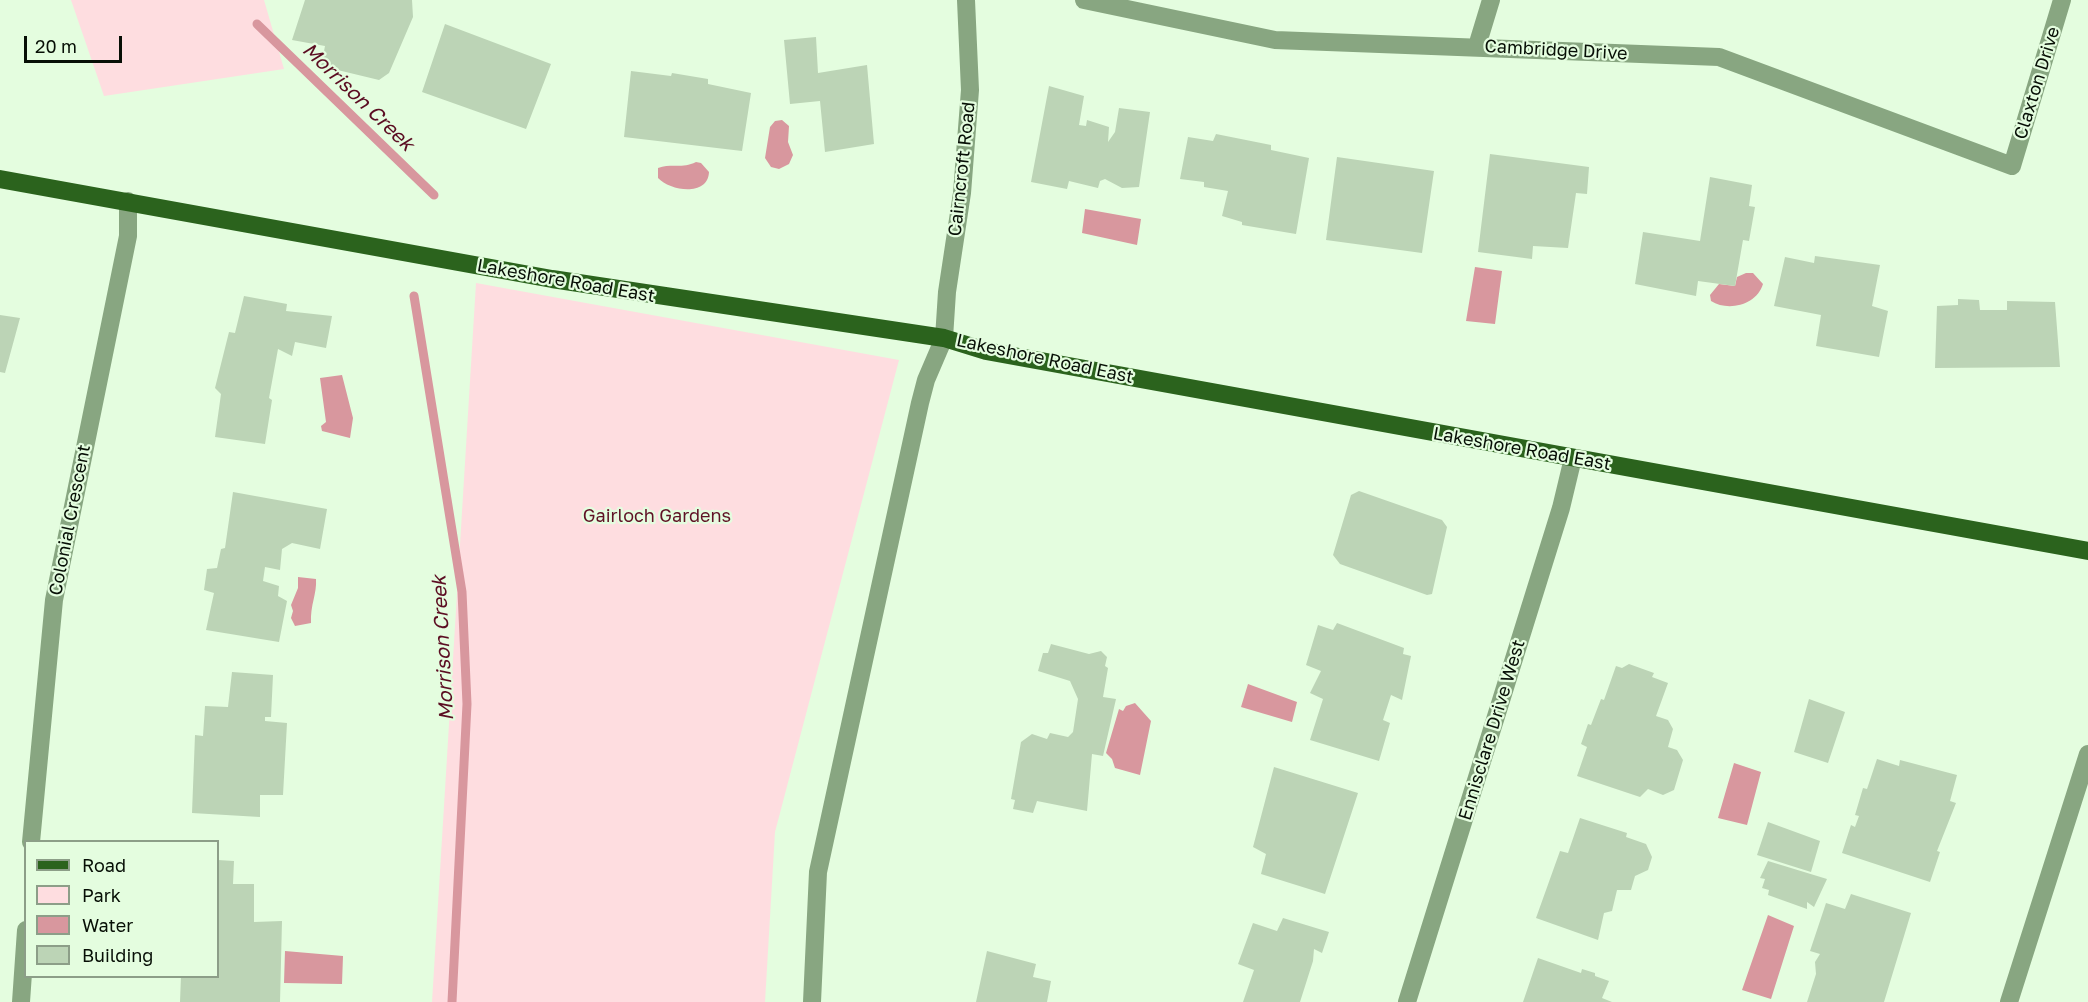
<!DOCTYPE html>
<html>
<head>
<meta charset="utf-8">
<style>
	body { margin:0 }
	#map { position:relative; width:2088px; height:1002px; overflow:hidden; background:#e4fddf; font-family:"Golos Text",sans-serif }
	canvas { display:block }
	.legend { position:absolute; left:24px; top:840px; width:195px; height:138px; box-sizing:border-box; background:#e4fddf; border:2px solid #8c9e88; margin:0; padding:8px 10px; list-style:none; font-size:18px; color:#070f06 }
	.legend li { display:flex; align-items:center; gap:12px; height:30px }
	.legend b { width:30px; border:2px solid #8c9e88 }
	.scale { position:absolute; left:24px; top:36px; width:98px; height:27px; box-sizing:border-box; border:3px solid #070f06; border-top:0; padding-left:8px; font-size:18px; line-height:21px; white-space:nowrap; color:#070f06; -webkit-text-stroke:4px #e4fddf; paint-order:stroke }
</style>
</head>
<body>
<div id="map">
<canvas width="2088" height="1002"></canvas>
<ul class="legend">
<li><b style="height:8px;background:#2b631d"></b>Road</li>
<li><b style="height:16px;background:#fedde0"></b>Park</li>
<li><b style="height:16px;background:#d8979e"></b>Water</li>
<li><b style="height:16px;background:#bcd4b6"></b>Building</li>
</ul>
<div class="scale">20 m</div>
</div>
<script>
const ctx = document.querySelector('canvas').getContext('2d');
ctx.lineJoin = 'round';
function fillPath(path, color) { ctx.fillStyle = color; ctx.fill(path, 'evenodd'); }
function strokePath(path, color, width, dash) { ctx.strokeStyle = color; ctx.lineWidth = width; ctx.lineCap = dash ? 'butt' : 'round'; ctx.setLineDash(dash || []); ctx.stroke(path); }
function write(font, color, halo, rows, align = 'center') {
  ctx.font = font + ' "Golos Text",sans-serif'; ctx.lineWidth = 4.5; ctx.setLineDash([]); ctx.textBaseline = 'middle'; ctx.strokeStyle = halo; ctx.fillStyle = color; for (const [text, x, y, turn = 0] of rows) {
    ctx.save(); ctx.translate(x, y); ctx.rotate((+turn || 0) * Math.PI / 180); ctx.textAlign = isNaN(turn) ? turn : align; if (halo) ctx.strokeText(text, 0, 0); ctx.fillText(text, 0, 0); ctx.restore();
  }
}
const green = new Path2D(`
	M 71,0 L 264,0 L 284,69 L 104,96 Z
	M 476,283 L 899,360 L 775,832 L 765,1002 L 432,1002 Z`);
const water = new Path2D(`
	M 782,120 L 789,126 L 788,142 L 793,155 L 789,164 L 779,169 L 771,167 L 765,158 L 770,127 L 775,121 Z
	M 696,162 L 701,163 L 709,172 C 708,197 670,191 658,178 L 658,168 C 672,163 682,169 696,162 Z
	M 1085,209 L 1141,219 L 1137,245 L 1082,233 Z
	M 1475,267 L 1502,271 L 1495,324 L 1466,321 Z
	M 1746,273 L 1753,273 L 1763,284 C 1757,305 1728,312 1711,301 L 1710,295 L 1719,284 L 1735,286 L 1737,277 Z
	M 342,375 L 353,418 L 350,438 L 322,431 L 321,426 L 326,422 L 320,378 Z
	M 298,577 L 316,579 C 317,594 310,605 311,623 L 295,626 L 291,618 L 293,611 L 291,605 L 298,588 Z
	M 1248,684 L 1297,702 L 1292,722 L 1241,707 Z
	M 1135,703 L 1151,721 L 1140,775 L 1115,768 L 1112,759 L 1106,753 L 1119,709 L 1123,711 L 1126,706 Z
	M 1734,763 L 1761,772 L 1747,825 L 1718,818 Z
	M 1768,915 L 1794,926 L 1771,999 L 1742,990 Z
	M 285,951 L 343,956 L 342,984 L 284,983 Z`);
const stream = new Path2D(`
	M 257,24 L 434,195
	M 414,296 L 462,592 L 467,704 L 452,1002`);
const building = new Path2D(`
	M 305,0 L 412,0 L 413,17 L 389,73 L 379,80 L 321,66 L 325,46 L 292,40 Z
	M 445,24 L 551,64 L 526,129 L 422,92 Z
	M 816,37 L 818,73 L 867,65 L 874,144 L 825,152 L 820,101 L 790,104 L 784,40 Z
	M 631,71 L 671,76 L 672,73 L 708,79 L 708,84 L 751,93 L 742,151 L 624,137 Z
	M 1049,86 L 1084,96 L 1079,125 L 1086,126 L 1087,120 L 1109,127 L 1108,142 L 1115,132 L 1119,108 L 1150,112 L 1139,187 L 1122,188 L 1105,179 L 1100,181 L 1098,188 L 1069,181 L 1067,189 L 1031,182 Z
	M 1216,134 L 1271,145 L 1271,150 L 1309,158 L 1296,234 L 1242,225 L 1242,222 L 1222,216 L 1228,191 L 1204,187 L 1204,182 L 1180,179 L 1188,137 L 1213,141 Z
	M 1490,154 L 1589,167 L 1587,194 L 1576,193 L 1568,248 L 1533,246 L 1532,259 L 1478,252 Z
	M 1337,157 L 1434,171 L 1422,253 L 1326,240 Z
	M 1710,177 L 1752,185 L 1749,206 L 1755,207 L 1749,241 L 1743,240 L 1735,286 L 1698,281 L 1696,296 L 1635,284 L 1643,232 L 1700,241 Z
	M 1815,256 L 1880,265 L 1872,306 L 1888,311 L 1879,357 L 1816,346 L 1821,315 L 1774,306 L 1785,257 L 1814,263 Z
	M 244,296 L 287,304 L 286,311 L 332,316 L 326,348 L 295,342 L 292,356 L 278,349 L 269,398 L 272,400 L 265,444 L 215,437 L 221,394 L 215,388 L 229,332 L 235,333 Z
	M 1958,299 L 1979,300 L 1980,310 L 2007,310 L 2007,301 L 2055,302 L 2060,367 L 1935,368 L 1937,306 L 1958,305 Z
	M 0,315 L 20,318 L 5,373 L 0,372 Z
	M 1359,491 L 1442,520 L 1447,527 L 1432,594 L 1427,595 L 1340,564 L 1333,555 L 1351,495 Z
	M 233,492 L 327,509 L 320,549 L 292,543 L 282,549 L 280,570 L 265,567 L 263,581 L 279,586 L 278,596 L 287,601 L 279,642 L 206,630 L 214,593 L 204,590 L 207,569 L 217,568 L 221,549 L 225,548 Z
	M 1337,623 L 1404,648 L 1403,654 L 1411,656 L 1402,700 L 1391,695 L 1383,720 L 1390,723 L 1379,761 L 1310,740 L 1323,699 L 1310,693 L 1321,671 L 1306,665 L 1318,625 L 1333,630 Z
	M 1051,644 L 1089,654 L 1101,651 L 1107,657 L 1105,666 L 1108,668 L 1103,697 L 1116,699 L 1103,756 L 1092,754 L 1087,811 L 1037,801 L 1033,813 L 1013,809 L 1015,800 L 1011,799 L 1021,742 L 1032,734 L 1047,739 L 1050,733 L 1068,737 L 1073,732 L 1078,699 L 1070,681 L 1038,671 L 1043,653 L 1048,653 Z
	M 1629,664 L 1654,673 L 1652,677 L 1668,683 L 1656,716 L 1668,720 L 1673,729 L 1668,747 L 1677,750 L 1683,760 L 1674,790 L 1663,795 L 1648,789 L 1640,797 L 1577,776 L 1587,747 L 1581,744 L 1588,724 L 1591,725 L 1601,699 L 1604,700 L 1616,666 L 1622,668 Z
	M 232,672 L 273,675 L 271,717 L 265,717 L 265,721 L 287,723 L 283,795 L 260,795 L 260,817 L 192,813 L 195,735 L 203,736 L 205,706 L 228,707 Z
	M 1809,699 L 1845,712 L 1828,763 L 1794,752 Z
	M 1877,759 L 1899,766 L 1900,760 L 1957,775 L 1950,801 L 1956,803 L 1937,851 L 1940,852 L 1930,882 L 1842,853 L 1851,825 L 1855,827 L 1859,816 L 1855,815 L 1863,788 L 1867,789 Z
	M 1274,767 L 1358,793 L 1325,894 L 1261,874 L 1266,854 L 1253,847 Z
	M 1580,818 L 1627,833 L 1626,837 L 1646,844 L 1652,857 L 1648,870 L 1635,876 L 1631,890 L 1617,890 L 1612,911 L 1604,913 L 1598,940 L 1536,918 L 1560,851 L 1568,853 Z
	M 1768,822 L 1820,841 L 1811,872 L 1757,855 Z
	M 218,860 L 234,861 L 233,884 L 254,884 L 254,922 L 282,921 L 280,1002 L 180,1002 L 181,976 L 218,976 Z
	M 1768,861 L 1827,879 L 1814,907 L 1807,902 L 1807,909 L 1768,895 L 1769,890 L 1762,888 L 1765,879 L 1760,878 Z
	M 1851,894 L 1911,913 L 1884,1002 L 1807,1002 L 1816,974 L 1815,962 L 1820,954 L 1810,951 L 1826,903 L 1845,909 Z
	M 1283,918 L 1329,932 L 1322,953 L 1314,949 L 1313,961 L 1300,1002 L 1243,1002 L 1254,970 L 1238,964 L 1253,923 L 1277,931 Z
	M 987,951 L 1036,964 L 1033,977 L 1051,981 L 1047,1002 L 976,1002 Z
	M 1538,958 L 1581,973 L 1582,969 L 1595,973 L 1595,976 L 1609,981 L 1602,998 L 1612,1002 L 1523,1002 Z`);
const minor = new Path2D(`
	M 1084,0 L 1275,40 L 1719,57 L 2012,166 L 2062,0
	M 1477,46 L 1491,0
	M 31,842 L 54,600 L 128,236 L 128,201
	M 21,1002 L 26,930
	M 812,1002 L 818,872 L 920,403 L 926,380 L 944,338 L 947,292 L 962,193 L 970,90 L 966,0
	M 1407,1002 L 1561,508 L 1573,458
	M 2009,1002 L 2088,754`);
const major = new Path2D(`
	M 0,179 L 552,279 L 944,338 L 986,351 L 2088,551`);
const streetNames = [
	["Cambridge Drive",1556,50,3],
	["Claxton Drive",2037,83,-73],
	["Cairncroft Road",962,169,-84],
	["Lakeshore Road East",566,281,10],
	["Lakeshore Road East",1045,359,12],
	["Lakeshore Road East",1522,449,10],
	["Colonial Crescent",70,520,-79],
	["Ennisclare Drive West",1492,730,-73]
];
const parkNames = [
	["Gairloch Gardens",657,516]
];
const waterNames = [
	["Morrison Creek",358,97,44],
	["Morrison Creek",443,648,-93]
];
fillPath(green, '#fedde0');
fillPath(water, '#d8979e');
strokePath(stream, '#d8979e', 9);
fillPath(building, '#bcd4b6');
strokePath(minor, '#88a681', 18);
strokePath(major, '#2b631d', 18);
write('18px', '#070f06', '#e4fddf', streetNames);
write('18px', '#5f1225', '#e4fddf', parkNames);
write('italic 20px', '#5b0d22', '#e4fddf', waterNames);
</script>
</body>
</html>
